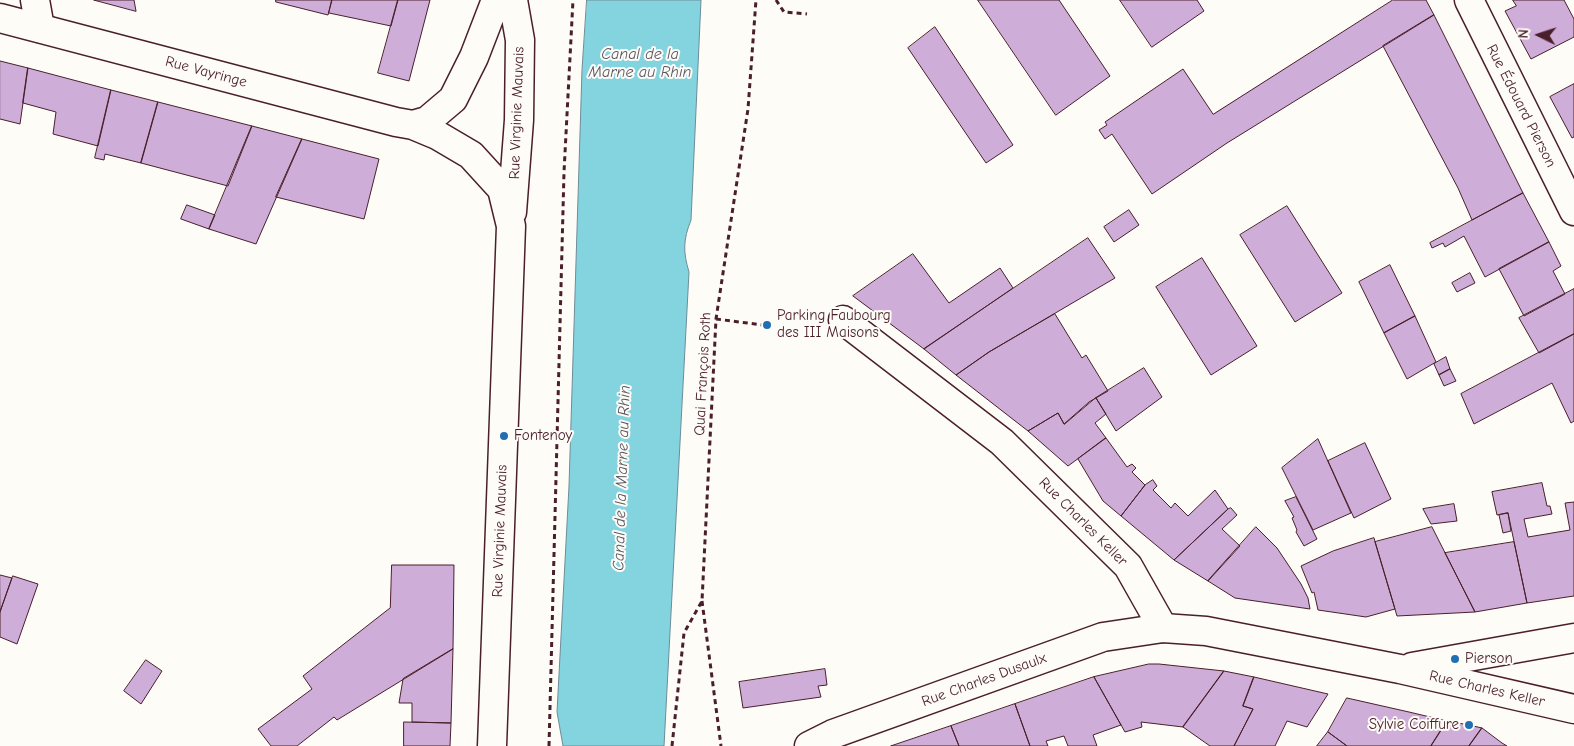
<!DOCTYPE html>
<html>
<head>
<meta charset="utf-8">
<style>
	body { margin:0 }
	#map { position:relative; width:1574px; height:746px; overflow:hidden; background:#fdfcf7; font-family:"Comic Neue",sans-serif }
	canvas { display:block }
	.north { position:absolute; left:1514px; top:10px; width:50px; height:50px; -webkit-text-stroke:4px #fdfcf7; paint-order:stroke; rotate:274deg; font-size:14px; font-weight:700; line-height:20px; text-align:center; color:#4a1f2b }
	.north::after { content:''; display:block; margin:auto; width:18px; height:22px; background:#4a1f2b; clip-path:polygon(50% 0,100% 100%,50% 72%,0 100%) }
</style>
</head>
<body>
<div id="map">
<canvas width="1574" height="746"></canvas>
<div class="north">N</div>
</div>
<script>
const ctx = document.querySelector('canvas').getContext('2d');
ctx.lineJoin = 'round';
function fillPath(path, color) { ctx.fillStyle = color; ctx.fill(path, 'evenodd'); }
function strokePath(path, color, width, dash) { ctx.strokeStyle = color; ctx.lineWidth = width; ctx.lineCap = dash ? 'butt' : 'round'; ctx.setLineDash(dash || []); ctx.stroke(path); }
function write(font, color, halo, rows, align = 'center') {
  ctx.font = font + ' "Comic Neue",sans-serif'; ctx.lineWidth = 4; ctx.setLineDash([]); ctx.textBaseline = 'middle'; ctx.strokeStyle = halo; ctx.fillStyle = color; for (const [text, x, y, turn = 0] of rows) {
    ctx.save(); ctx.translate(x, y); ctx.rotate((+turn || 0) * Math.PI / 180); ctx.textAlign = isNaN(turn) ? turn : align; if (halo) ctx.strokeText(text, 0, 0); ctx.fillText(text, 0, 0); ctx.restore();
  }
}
const water = new Path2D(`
	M 587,0 L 701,0 L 691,220 C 683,240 683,252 689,272 L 664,746 L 563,746 L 557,712 L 569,486 L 582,70 Z`);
const building = new Path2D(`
	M 94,0 L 134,0 L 136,11 Z
	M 276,0 L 332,0 L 328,15 L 276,2 Z
	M 332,0 L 398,0 L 391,26 L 329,13 Z
	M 398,0 L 430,0 L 409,81 L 378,73 Z
	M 978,0 L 1059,0 L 1110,76 L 1056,115 Z
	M 1120,0 L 1197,0 L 1204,11 L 1152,47 Z
	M 1393,0 L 1426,0 L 1434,15 L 1227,143 L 1152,194 L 1112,134 L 1105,139 L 1099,130 L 1107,125 L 1105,122 L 1183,69 L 1213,114 Z
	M 1513,0 L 1564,0 L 1574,19 L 1574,37 L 1531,59 L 1505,11 L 1516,6 Z
	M 1434,15 L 1523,193 L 1472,220 L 1458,188 L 1383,46 Z
	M 935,27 L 1013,145 L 986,163 L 908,48 Z
	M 0,61 L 28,68 L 20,124 L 0,119 Z
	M 28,68 L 111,90 L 98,146 L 53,134 L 56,112 L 23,103 Z
	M 1574,84 L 1574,137 L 1572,138 L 1550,97 Z
	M 111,90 L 158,102 L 141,163 L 105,154 L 104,160 L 95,158 Z
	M 158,102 L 252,126 L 228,186 L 141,163 Z
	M 252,126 L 302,139 L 256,244 L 209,229 Z
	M 302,139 L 379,159 L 364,219 L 276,197 Z
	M 1523,193 L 1549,242 L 1485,277 L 1464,236 L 1445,247 L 1443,243 L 1432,248 L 1430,243 Z
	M 187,205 L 215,215 L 209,229 L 181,219 Z
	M 1287,206 L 1342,293 L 1295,322 L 1240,235 Z
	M 1129,210 L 1139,225 L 1114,242 L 1104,227 Z
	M 1088,238 L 1115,278 L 989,352 L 956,375 L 924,349 Z
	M 1549,242 L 1561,266 L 1553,271 L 1565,294 L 1524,316 L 1499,269 Z
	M 913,254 L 949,303 L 1000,268 L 1013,288 L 924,349 L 853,296 Z
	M 1202,258 L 1257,346 L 1211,375 L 1156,287 Z
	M 1390,265 L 1415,316 L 1384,333 L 1359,282 Z
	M 1470,273 L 1475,283 L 1457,292 L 1452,283 Z
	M 1574,289 L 1574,334 L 1539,353 L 1519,318 Z
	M 1055,314 L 1082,358 L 1086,355 L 1108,391 L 1089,402 L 1064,424 L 1058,413 L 1028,431 L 956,375 L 989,352 Z
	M 1415,316 L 1436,362 L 1407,379 L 1384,333 Z
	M 1574,334 L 1574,421 L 1571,423 L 1552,383 L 1474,424 L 1461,394 Z
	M 1446,357 L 1450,369 L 1439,375 L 1434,364 Z
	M 1144,368 L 1162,397 L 1116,431 L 1096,398 Z
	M 1450,369 L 1456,381 L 1444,386 L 1439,375 Z
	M 1096,398 L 1106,414 L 1095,423 L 1106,438 L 1068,466 L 1028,431 L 1058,413 L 1064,424 Z
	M 1106,438 L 1127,467 L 1132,464 L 1136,468 L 1132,472 L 1145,485 L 1121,516 L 1103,501 L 1078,459 Z
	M 1318,439 L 1351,513 L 1313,530 L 1282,468 Z
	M 1365,443 L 1391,499 L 1354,518 L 1328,461 Z
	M 1153,480 L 1157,486 L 1153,490 L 1171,508 L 1175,503 L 1188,516 L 1215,490 L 1228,509 L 1174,560 L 1121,516 L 1145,485 Z
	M 1542,483 L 1547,506 L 1550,506 L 1552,514 L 1524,519 L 1528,537 L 1570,530 L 1565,503 L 1574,502 L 1574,596 L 1527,603 L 1508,513 L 1497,515 L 1492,492 Z
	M 1296,497 L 1317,539 L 1304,546 L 1296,532 L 1297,530 L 1292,518 L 1294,517 L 1285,501 Z
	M 1454,504 L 1457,521 L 1431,524 L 1423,509 Z
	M 1231,508 L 1237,515 L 1222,529 L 1240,546 L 1208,581 L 1174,560 L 1228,509 Z
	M 1508,513 L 1511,531 L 1503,533 L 1499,515 Z
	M 1256,527 L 1277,548 L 1301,584 L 1308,598 L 1310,609 L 1235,598 L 1208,581 Z
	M 1432,527 L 1475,612 L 1397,616 L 1375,542 Z
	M 1374,538 L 1395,609 L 1366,617 L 1318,610 L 1314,592 L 1312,593 L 1301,566 L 1333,551 Z
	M 1514,542 L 1527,603 L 1475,612 L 1445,553 Z
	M 392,565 L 454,565 L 453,649 L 337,720 L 334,717 L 297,746 L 271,746 L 258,729 L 312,689 L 303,676 L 390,608 Z
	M 0,575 L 12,578 L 0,612 Z
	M 13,576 L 38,584 L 17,644 L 0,637 L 0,612 Z
	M 453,649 L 451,723 L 412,722 L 412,703 L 399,703 L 403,679 Z
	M 146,660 L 162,671 L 141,704 L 124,691 Z
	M 1149,664 L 1159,664 L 1224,671 L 1183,727 L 1141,722 L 1142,727 L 1125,732 L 1094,677 Z
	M 825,669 L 827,685 L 818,686 L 821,697 L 743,708 L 739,682 Z
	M 1224,671 L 1254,677 L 1243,706 L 1253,709 L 1234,746 L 1210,746 L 1183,727 Z
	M 1094,677 L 1121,725 L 1093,735 L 1097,746 L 1068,746 L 1064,736 L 1046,741 L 1048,746 L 1030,746 L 1015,704 Z
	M 1254,677 L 1328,694 L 1307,727 L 1287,721 L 1275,746 L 1234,746 L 1253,709 L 1243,706 Z
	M 1347,698 L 1409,712 L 1447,721 L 1431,746 L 1347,746 L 1328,732 Z
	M 1015,704 L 1030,746 L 959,746 L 951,726 Z
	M 1447,721 L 1469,725 L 1482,728 L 1469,746 L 1431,746 Z
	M 404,722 L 451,723 L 450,746 L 404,746 Z
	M 951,726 L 959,746 L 891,746 Z
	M 1482,728 L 1502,743 L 1507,746 L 1469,746 Z
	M 1328,732 L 1347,746 L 1317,746 Z`);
const path = new Path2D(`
	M 776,0 L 784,12 L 807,14
	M 716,319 L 771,326
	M 702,601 L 721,746
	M 549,746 L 564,172 L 573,0
	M 672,746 L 684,633 L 702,601 L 716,319 L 748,109 L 756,0`);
const street = new Path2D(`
	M 35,0 L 40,28
	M 1469,0 L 1574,211
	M 843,320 L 1002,442 L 1128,566 L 1163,628`);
const secondary = new Path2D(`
	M 0,18 L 396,122 L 413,125 L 437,135 L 471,155 L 502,189 L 511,226 L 492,746
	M 413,125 L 427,121 L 453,99 L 474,57 L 496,0
	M 512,212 L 519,120 L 520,40 L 513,0
	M 1412,667 L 1574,638
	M 809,746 L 833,734 L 1103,637 L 1163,628 L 1206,631 L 1400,669 L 1574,709`);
const markers = [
	[767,325,5,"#1f6fb2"],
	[504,436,5,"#1f6fb2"],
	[1455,659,5,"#1f6fb2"],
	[1469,725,5,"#1f6fb2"]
];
const streetNames = [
	["Rue Vayringe",206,72,15],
	["Rue Édouard Pierson",1521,106,63],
	["Rue Virginie Mauvais",517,113,-88],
	["Quai François Roth",703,374,-87],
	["Rue Charles Keller",1083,522,45],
	["Rue Virginie Mauvais",500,531,-88],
	["Rue Charles Dusaulx",984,680,-20],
	["Rue Charles Keller",1487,689,13]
];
const poiNames = [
	["Parking Faubourg",777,316],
	["des III Maisons",777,333],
	["Fontenoy",514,436],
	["Pierson",1465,659],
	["Sylvie Coiffure",1459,725,"right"]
];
const waterNames = [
	["Canal de la",640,54],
	["Marne au Rhin",640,72],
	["Canal de la Marne au Rhin",622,478,-88]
];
fillPath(water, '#84d4e0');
strokePath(water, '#6d8c98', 1);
fillPath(building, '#ceadd8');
strokePath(building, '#4a1f2b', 1);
strokePath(street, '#4a1f2b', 31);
strokePath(secondary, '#4a1f2b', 31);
strokePath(path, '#4a1f2b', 3, [5, 4]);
strokePath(street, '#fdfcf7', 28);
strokePath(secondary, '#fdfcf7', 28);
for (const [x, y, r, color] of markers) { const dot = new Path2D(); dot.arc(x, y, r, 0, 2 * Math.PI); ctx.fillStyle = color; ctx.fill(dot); strokePath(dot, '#fdfcf7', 2); }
write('15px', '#4a1f2b', '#fdfcf7', streetNames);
write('15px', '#4a1f2b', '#fdfcf7', poiNames, 'left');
write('italic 16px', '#5b5561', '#fdfcf7', waterNames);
</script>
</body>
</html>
